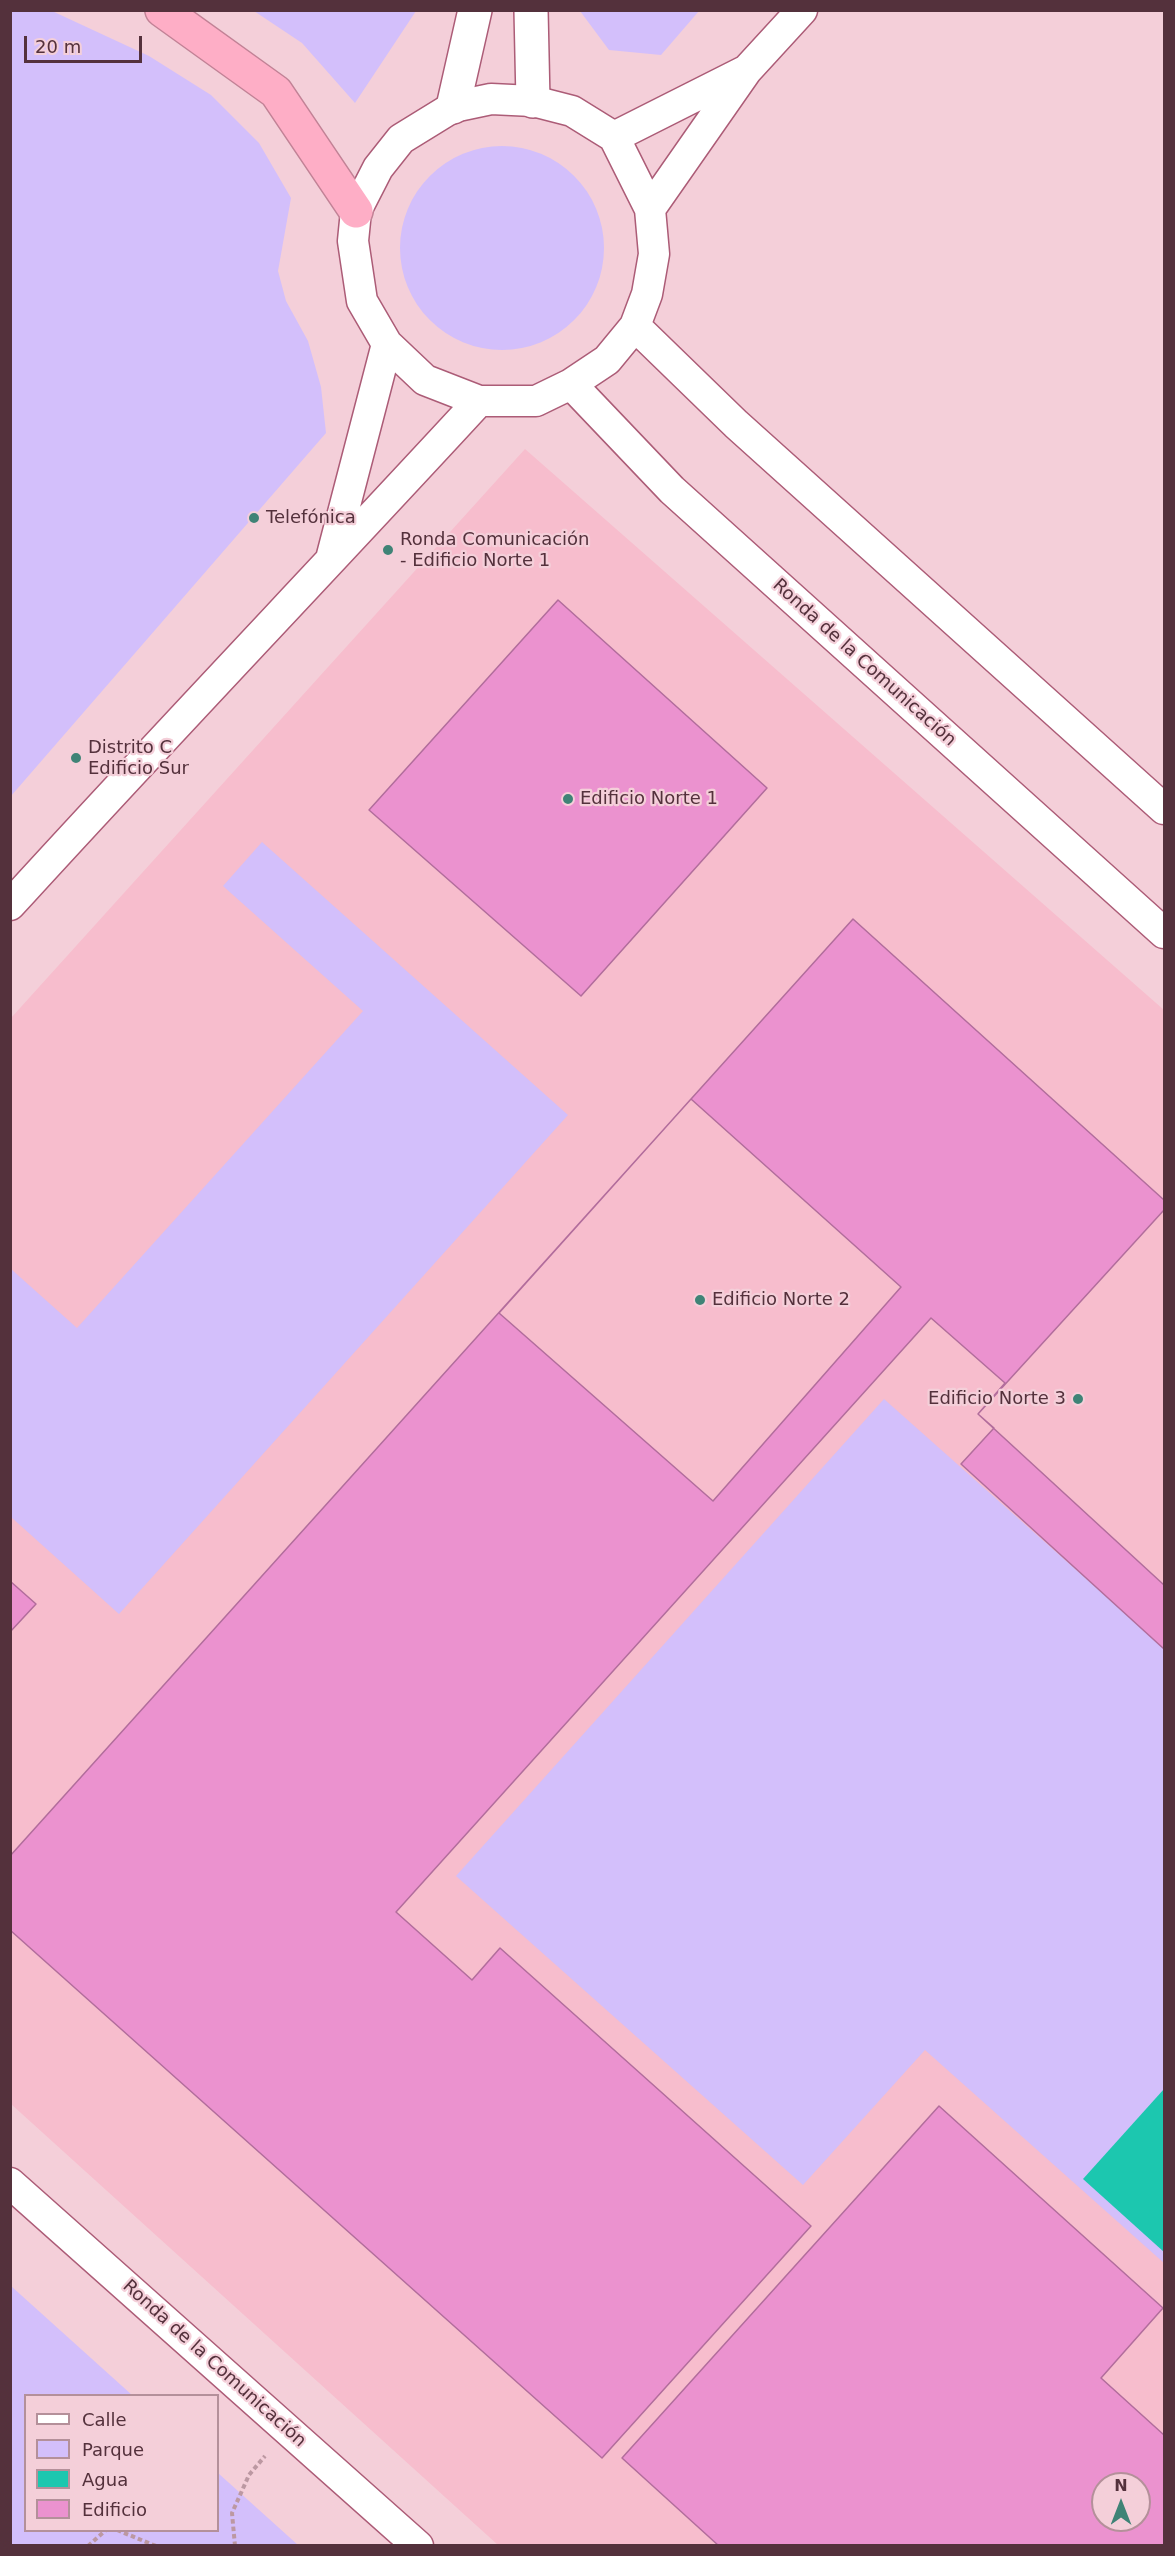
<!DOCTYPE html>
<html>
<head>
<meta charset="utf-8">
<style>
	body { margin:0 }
	#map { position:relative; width:1175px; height:2556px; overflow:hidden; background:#f4cfd9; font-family:"DejaVu Sans",sans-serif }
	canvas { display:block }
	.frame { position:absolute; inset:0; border:12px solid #54313c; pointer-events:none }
	.legend { position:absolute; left:24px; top:2394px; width:195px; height:138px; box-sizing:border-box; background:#f4cfd9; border:2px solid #b4909a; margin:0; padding:8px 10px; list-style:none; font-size:18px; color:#54313c }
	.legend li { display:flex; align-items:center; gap:12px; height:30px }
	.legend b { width:30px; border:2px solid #b4909a }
	.north { position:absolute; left:1091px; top:2472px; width:60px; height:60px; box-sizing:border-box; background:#f4cfd9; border:2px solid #b4909a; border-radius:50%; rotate:0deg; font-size:16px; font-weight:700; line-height:24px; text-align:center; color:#54313c }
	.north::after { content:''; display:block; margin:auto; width:21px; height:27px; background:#3f8376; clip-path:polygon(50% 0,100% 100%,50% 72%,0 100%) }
	.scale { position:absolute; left:24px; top:36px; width:118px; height:27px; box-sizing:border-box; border:3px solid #54313c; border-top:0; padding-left:8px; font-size:18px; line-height:21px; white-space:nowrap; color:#54313c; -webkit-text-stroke:4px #f4cfd9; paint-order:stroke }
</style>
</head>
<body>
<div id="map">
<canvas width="1175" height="2556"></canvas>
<div class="frame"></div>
<ul class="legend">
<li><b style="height:8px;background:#fff"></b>Calle</li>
<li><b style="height:16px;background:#d3bffb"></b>Parque</li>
<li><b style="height:16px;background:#1cc7af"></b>Agua</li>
<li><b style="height:16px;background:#eb92cf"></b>Edificio</li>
</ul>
<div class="north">N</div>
<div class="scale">20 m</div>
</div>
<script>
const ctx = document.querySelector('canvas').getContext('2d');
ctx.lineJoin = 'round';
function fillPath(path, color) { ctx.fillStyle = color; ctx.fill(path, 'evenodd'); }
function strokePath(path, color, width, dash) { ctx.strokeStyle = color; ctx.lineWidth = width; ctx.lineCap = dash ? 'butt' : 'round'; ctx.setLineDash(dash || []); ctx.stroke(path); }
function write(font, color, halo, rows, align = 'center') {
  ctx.font = font + ' "DejaVu Sans",sans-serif'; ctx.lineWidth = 4.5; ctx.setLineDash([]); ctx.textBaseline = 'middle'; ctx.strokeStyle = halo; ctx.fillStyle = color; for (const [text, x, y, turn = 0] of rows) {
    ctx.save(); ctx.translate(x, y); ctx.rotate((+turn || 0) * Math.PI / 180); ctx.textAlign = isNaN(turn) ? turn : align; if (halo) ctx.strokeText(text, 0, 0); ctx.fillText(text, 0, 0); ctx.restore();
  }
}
const built = new Path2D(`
	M 525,449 L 1164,1010 L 1164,2545 L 498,2545 L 11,2104 L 11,1018 ZM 1103,2484 L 1139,2484 L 1139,2520 L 1103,2520 Z`);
const green = new Path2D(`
	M 11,10 L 52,11 L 149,56 L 211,95 L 259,143 L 291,198 L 278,271 L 286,301 L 308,341 L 321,387 L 326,433 L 11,796 Z
	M 254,11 L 416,11 L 355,103 L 302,43 Z
	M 580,11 L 699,11 L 661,55 L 609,50 Z
	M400 248a102 102 0 1 1 204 0a102 102 0 1 1-204 0Z
	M 262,842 L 568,1115 L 119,1614 L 11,1517 L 11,1269 L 77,1328 L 363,1011 L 223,886 Z
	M 884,1399 L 1164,1648 L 1164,2263 L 925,2050 L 803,2185 L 456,1876 Z
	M 11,2286 L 132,2395 L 26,2396 L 26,2530 L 218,2530 L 218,2473 L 298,2545 L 11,2545 Z`);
const water = new Path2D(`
	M 1164,2089 L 1164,2252 L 1083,2179 Z`);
const building = new Path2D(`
	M 558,600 L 767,788 L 581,996 L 369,810 Z
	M 853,919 L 1164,1200 L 1164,1649 L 961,1464 L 994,1428 L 978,1414 L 1005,1383 L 931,1318 L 396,1912 L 472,1980 L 500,1948 L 811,2226 L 602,2458 L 10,1930 L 10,1856 Z
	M 691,1099 L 901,1287 L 713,1501 L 499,1313 Z
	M 1164,1210 L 1164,1585 L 978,1414 Z
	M 10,1581 L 36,1604 L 10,1632 Z
	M 939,2106 L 1163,2308 L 1101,2378 L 1164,2435 L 1164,2546 L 719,2546 L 622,2458 ZM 1103,2484 L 1139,2484 L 1139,2520 L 1103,2520 Z`);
const path = new Path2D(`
	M 117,2530 L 156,2546
	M 10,2545 L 11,2546
	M 88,2546 L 106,2530
	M 235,2546 L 232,2513 L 249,2475 L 265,2456`);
const street = new Path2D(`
	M 491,99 L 533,101 L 572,111 L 614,137 L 650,209 L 654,254 L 647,294 L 635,326 L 607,360 L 571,384 L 536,401 L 479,401 L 425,380 L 387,344 L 362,301 L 353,241 L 356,211 L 378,168 L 401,139 L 453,107 Z
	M 614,137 L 745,71
	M 650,209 L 747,70 L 802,10
	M 635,326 L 736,424 L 1164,809
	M 571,384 L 672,490 L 1164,933
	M 331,559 L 387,344
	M 10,905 C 165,735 324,569 479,401
	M 10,2183 L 418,2546`);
const secondary = new Path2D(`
	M 531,10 L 533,101
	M 453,107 L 475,10`);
const highway = new Path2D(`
	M 162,10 L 276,92 L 356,211`);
const markers = [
	[254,518,6,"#3f8376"],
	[388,550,6,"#3f8376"],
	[76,758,6,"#3f8376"],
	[568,799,6,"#3f8376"],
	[700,1300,6,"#3f8376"],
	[1078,1399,6,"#3f8376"]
];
const poiNames = [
	["Telefónica",266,518],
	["Ronda Comunicación",400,540],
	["- Edificio Norte 1",400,561],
	["Distrito C",88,748],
	["Edificio Sur",88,769],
	["Edificio Norte 1",580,799],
	["Edificio Norte 2",712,1300],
	["Edificio Norte 3",1066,1399,"right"]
];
const streetNames = [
	["Ronda de la Comunicación",864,663,42],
	["Ronda de la Comunicación",214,2364,42]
];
fillPath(built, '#f7bdcd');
fillPath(green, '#d3bffb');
fillPath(water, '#1cc7af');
fillPath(building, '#eb92cf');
strokePath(building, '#b26d9c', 1.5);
strokePath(street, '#ac5c77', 33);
strokePath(secondary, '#ac5c77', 36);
strokePath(highway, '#c28296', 36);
strokePath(path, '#bc98a2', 4, [4.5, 3]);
strokePath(street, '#fff', 30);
strokePath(secondary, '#fff', 33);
strokePath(highway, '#feaec6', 33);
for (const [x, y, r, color] of markers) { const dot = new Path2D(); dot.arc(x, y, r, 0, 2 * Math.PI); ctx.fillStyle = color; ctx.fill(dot); strokePath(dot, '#f4cfd9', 2); }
write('18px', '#54313c', '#f4cfd9', poiNames, 'left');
write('18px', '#54313c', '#f4cfd9', streetNames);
</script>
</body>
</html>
